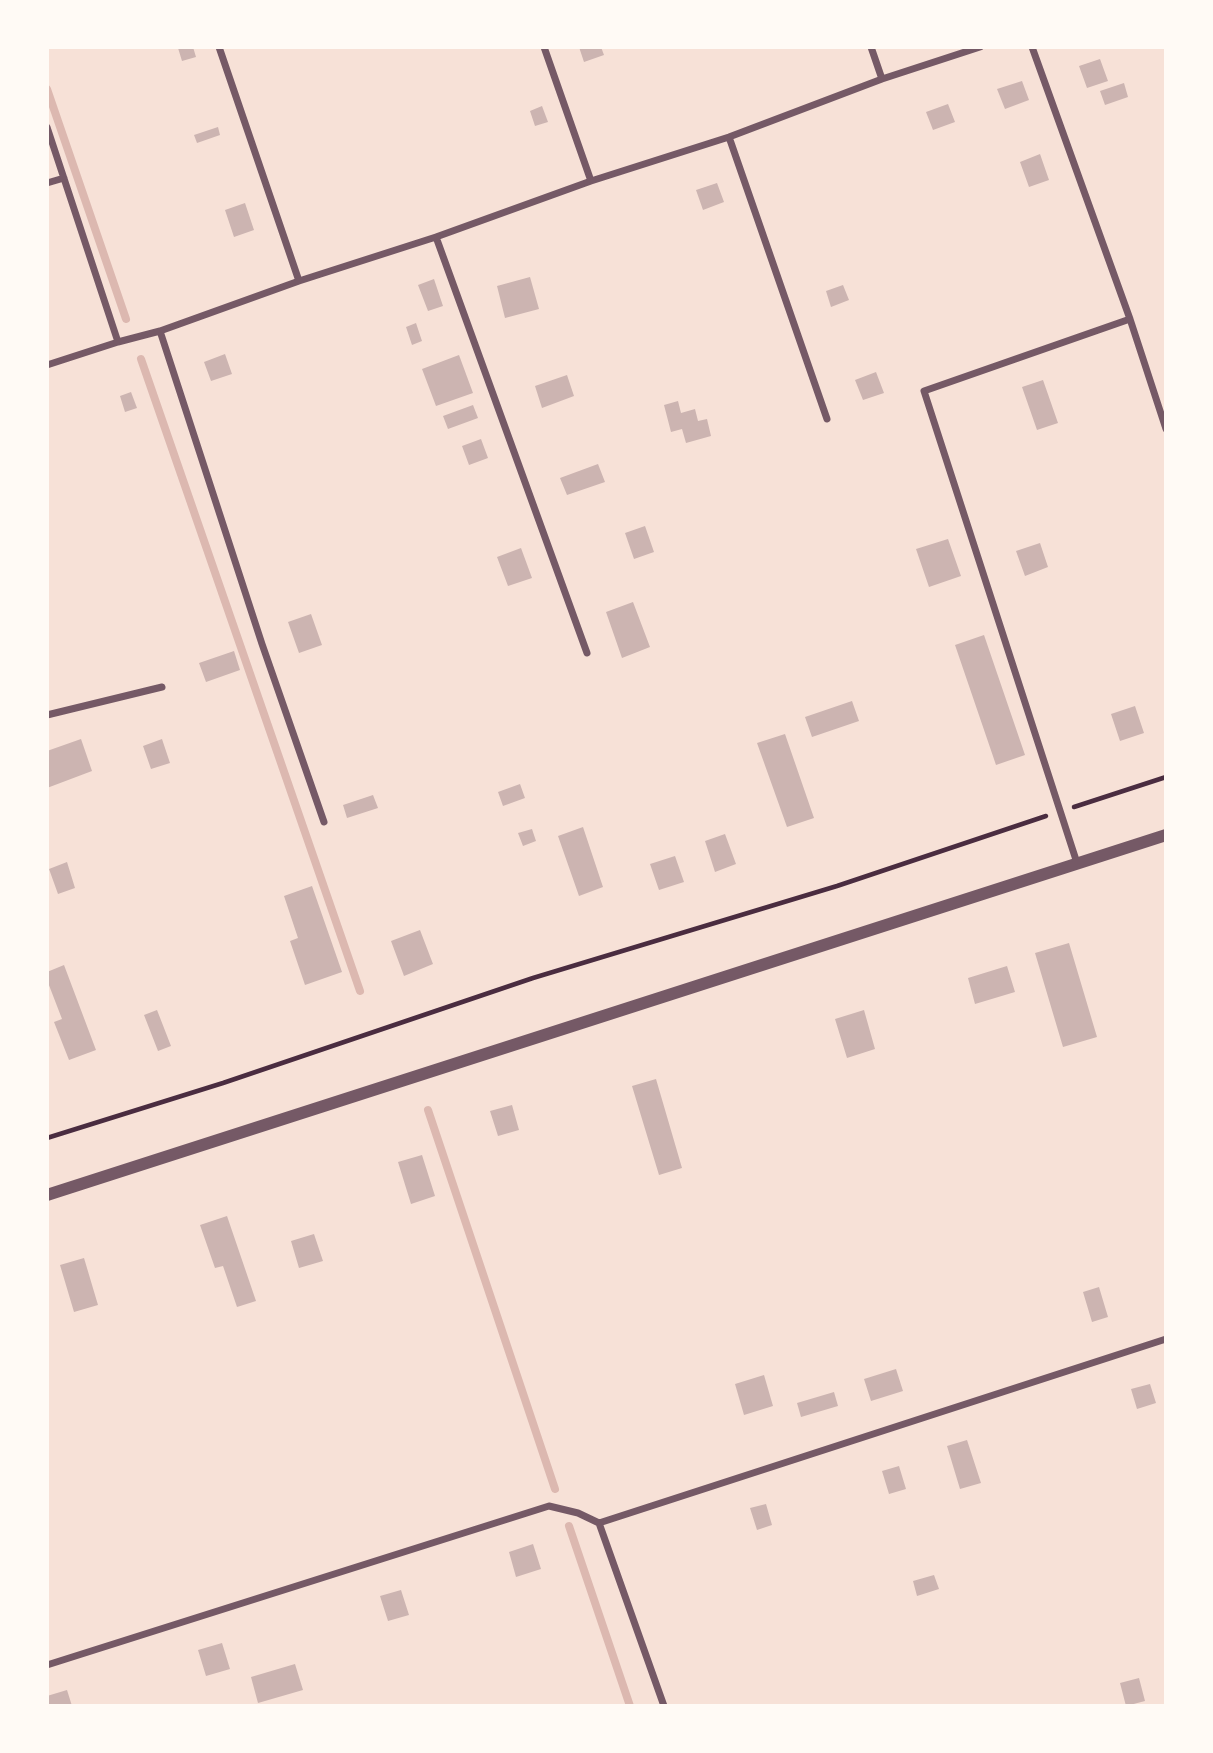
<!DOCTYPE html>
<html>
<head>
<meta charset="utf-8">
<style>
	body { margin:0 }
	#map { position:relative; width:1213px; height:1753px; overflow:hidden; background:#f7e1d7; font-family:"Roboto Condensed",sans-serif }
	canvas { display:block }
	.frame { position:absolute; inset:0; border:49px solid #fffaf5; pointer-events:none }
</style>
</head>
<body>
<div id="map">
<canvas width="1213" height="1753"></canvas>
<div class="frame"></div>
</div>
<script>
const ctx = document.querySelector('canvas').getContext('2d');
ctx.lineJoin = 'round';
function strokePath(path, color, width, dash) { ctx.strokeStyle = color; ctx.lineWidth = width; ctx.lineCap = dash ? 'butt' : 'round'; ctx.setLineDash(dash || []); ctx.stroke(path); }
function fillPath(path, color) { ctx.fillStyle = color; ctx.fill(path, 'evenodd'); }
const stream = new Path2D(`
	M 47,89 L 126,319
	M 141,359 L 360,991
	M 428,1110 L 555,1489
	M 569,1526 L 630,1706`);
const building = new Path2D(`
	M 193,47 L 196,57 L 182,61 L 178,48 Z
	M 579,47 L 601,47 L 604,55 L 584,62 Z
	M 1100,59 L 1108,81 L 1087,88 L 1079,66 Z
	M 1022,81 L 1029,100 L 1005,109 L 997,89 Z
	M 1124,83 L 1128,97 L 1105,105 L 1100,91 Z
	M 948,104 L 955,122 L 933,130 L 926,112 Z
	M 542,106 L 548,122 L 535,126 L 530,111 Z
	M 218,127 L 220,135 L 197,143 L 194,135 Z
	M 1040,154 L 1049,180 L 1029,187 L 1020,162 Z
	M 717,183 L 724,202 L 703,210 L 696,190 Z
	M 245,203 L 254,230 L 234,237 L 225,210 Z
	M 530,277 L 539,309 L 505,318 L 497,286 Z
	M 434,279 L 443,306 L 428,311 L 418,285 Z
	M 843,285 L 849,300 L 831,307 L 826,291 Z
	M 416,323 L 422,341 L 412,345 L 406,327 Z
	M 225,354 L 232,374 L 211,381 L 204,362 Z
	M 459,355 L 473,393 L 436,406 L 422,369 Z
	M 876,372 L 884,393 L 863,400 L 855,380 Z
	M 567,375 L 574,396 L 542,408 L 535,386 Z
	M 1043,380 L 1058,423 L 1037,430 L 1022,387 Z
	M 131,392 L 137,408 L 125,412 L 120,396 Z
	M 678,401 L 681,413 L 695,409 L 698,421 L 707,419 L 711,436 L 686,443 L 682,429 L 671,432 L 664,405 Z
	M 473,405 L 478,418 L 448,429 L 443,416 Z
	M 481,439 L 488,458 L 469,465 L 462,446 Z
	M 598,464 L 605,482 L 567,495 L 560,478 Z
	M 645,526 L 654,552 L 634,559 L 625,533 Z
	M 948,539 L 961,576 L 929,587 L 916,549 Z
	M 1040,543 L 1048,567 L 1025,576 L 1016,551 Z
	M 521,548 L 532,578 L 508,586 L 497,557 Z
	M 633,602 L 650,647 L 622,658 L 606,612 Z
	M 311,614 L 322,645 L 299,653 L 288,622 Z
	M 984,635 L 1025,755 L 996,765 L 955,645 Z
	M 234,651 L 240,670 L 206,682 L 199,663 Z
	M 852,701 L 859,721 L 812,737 L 805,717 Z
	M 1135,706 L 1144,733 L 1120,741 L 1111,714 Z
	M 785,734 L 814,818 L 787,827 L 757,743 Z
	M 81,739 L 92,771 L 47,788 L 47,751 Z
	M 162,739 L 170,763 L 151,769 L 143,746 Z
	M 520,784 L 525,798 L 503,806 L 498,792 Z
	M 373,795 L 378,808 L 347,818 L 343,805 Z
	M 583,827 L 603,887 L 579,896 L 558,836 Z
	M 532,829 L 536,841 L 523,846 L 518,833 Z
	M 725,834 L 736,864 L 715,872 L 705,841 Z
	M 675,856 L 684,882 L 659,890 L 650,864 Z
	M 67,862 L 75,888 L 58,894 L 49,869 Z
	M 312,886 L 342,972 L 305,985 L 290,941 L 298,938 L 284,896 Z
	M 420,930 L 433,964 L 404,976 L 391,941 Z
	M 1069,943 L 1097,1037 L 1063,1047 L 1035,953 Z
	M 64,965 L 96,1050 L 69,1060 L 54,1022 L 62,1019 L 47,980 L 47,972 Z
	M 1007,966 L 1015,992 L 975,1004 L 968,978 Z
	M 157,1010 L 171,1046 L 158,1051 L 144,1015 Z
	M 864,1010 L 875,1049 L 847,1058 L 835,1019 Z
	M 656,1079 L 682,1168 L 659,1175 L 632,1086 Z
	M 512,1105 L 519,1130 L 498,1136 L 490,1111 Z
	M 422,1155 L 435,1196 L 411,1204 L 398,1162 Z
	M 227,1216 L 256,1301 L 237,1307 L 223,1266 L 215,1268 L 200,1225 Z
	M 314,1234 L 323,1261 L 299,1268 L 291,1241 Z
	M 84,1258 L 98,1305 L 74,1312 L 60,1265 Z
	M 1099,1287 L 1108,1317 L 1092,1322 L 1083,1292 Z
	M 896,1369 L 903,1391 L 871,1401 L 864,1379 Z
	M 764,1375 L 773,1406 L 744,1415 L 735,1384 Z
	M 1150,1384 L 1156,1403 L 1137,1409 L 1131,1389 Z
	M 834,1392 L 838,1406 L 801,1417 L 797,1403 Z
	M 967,1440 L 981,1483 L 960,1489 L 947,1446 Z
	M 899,1466 L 906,1489 L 889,1494 L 882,1471 Z
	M 766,1504 L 772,1525 L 757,1530 L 750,1508 Z
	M 533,1544 L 541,1569 L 516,1577 L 509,1552 Z
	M 934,1575 L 939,1589 L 917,1596 L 913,1581 Z
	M 401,1590 L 409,1615 L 388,1621 L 380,1596 Z
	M 222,1643 L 230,1669 L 206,1676 L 198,1650 Z
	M 295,1664 L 303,1690 L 258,1703 L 251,1677 Z
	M 1139,1678 L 1145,1701 L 1126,1706 L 1120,1683 Z
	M 67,1690 L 72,1706 L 47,1706 L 47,1696 Z`);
const path = new Path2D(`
	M 1074,807 L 1166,777
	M 47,1138 L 223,1083 L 533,978 L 837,886 L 1046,816`);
const minor = new Path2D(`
	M 219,47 L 299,281
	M 544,47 L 591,181
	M 871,47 L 882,79
	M 1032,47 L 1130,319 L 924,391 L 1077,863
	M 47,127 L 118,342
	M 729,137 L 827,419
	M 47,183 L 64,178
	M 436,237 L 587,653
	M 1130,319 L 1166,429
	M 160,331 L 262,644 L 324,822
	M 47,365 L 118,342 L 160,331 L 299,281 L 436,237 L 591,181 L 729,137 L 882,79 L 980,47
	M 47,715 L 162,687
	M 599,1523 L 1166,1339
	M 599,1523 L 664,1706
	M 47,1665 L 549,1506 L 578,1513 L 599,1523`);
const tertiary = new Path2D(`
	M 47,1195 L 1166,835`);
strokePath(stream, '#dcb8b0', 8);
fillPath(building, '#ccb4b1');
strokePath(path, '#4a2c40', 4.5);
strokePath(minor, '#755966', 7);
strokePath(tertiary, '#755966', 12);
</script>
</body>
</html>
